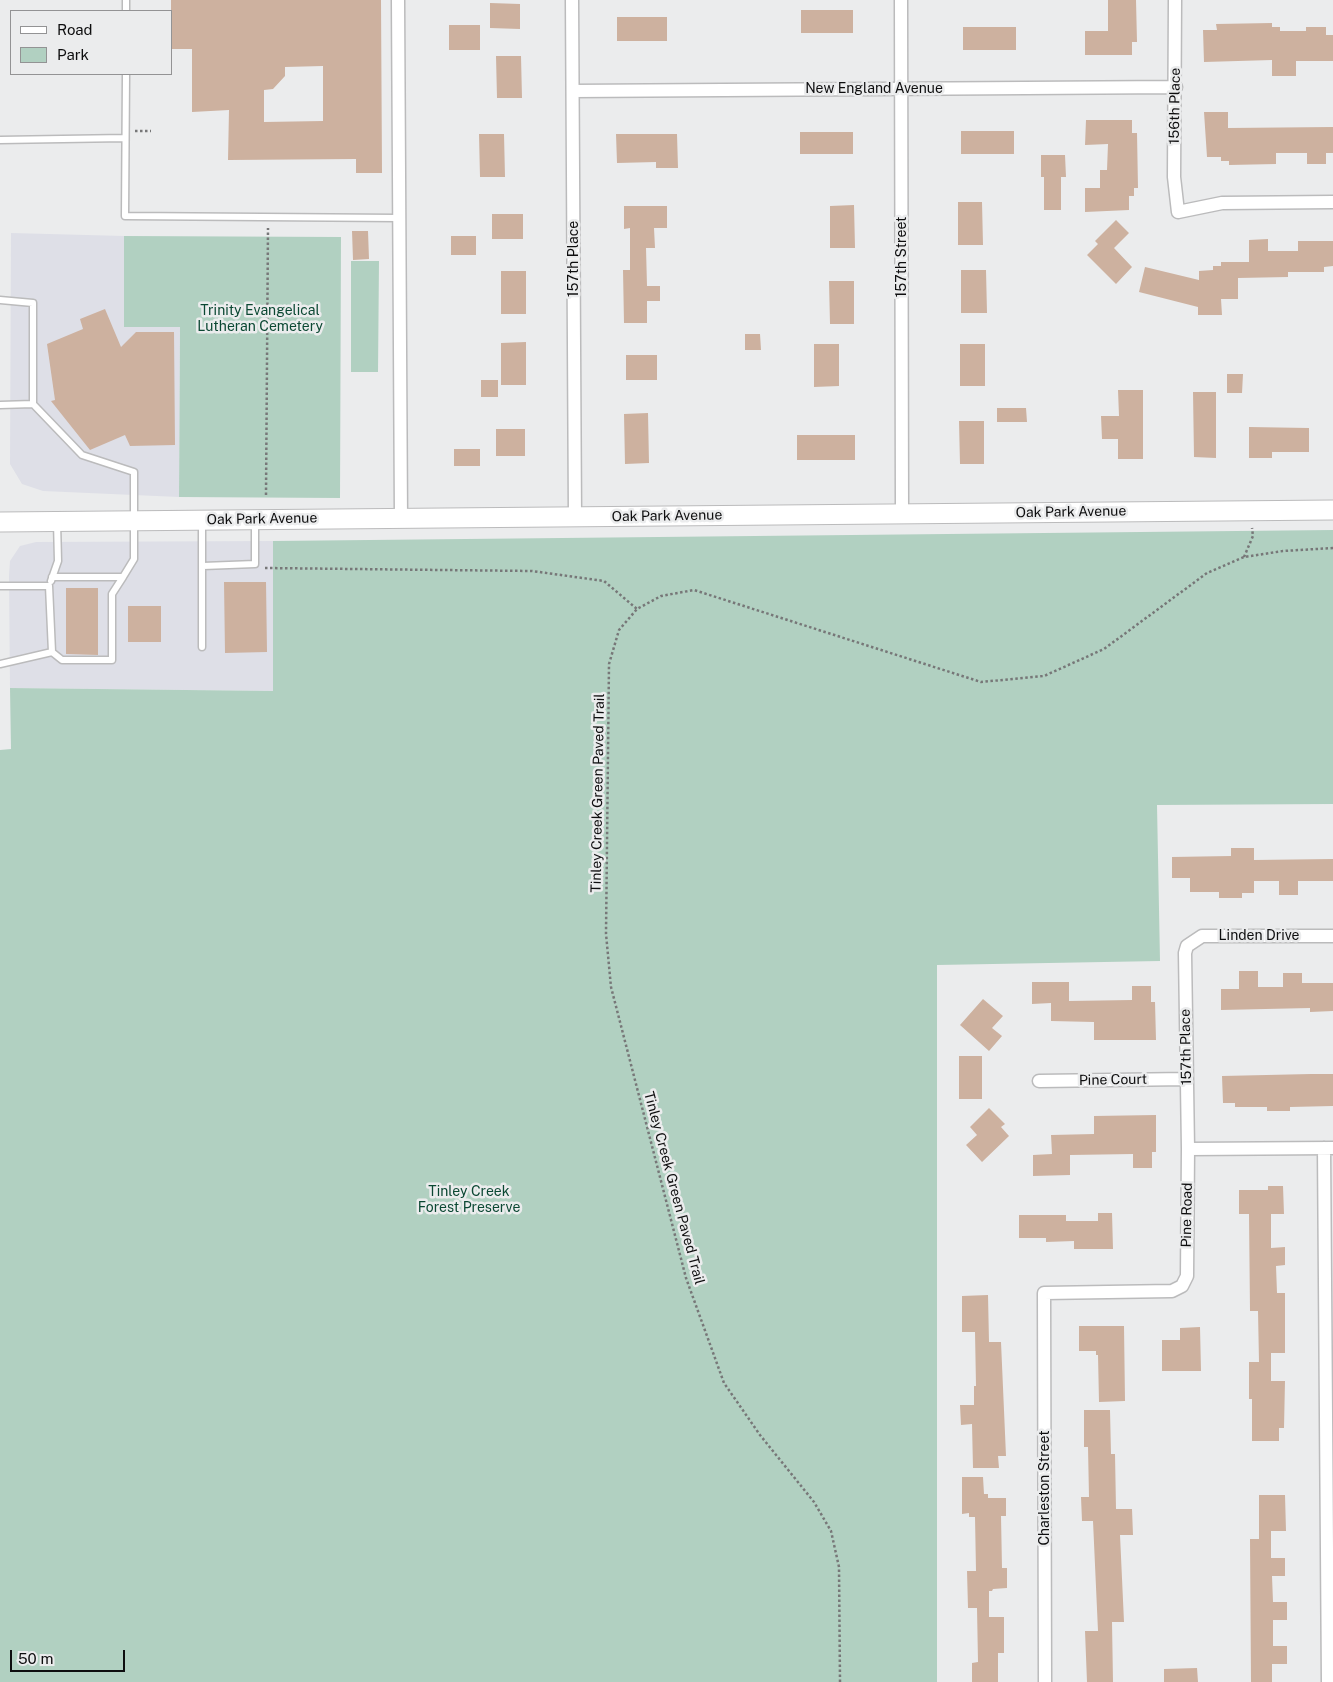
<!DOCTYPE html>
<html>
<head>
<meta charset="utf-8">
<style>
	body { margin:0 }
	#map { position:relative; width:1333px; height:1682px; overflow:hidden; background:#ebeced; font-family:"Public Sans",sans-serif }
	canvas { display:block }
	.legend { position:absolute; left:10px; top:10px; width:162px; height:65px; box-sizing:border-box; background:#ebeced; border:1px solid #939394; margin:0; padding:6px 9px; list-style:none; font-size:15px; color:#0e0e0f }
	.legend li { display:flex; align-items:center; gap:10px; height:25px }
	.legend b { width:25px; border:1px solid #939394 }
	.scale { position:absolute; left:10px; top:1650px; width:115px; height:22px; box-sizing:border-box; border:2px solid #0e0e0f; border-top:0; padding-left:6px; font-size:15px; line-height:18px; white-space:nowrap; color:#0e0e0f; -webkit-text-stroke:4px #ebeced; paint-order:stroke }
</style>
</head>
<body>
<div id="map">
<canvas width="1333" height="1682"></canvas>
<ul class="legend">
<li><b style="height:6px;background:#fff"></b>Road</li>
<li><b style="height:14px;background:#b1d0c1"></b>Park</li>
</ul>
<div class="scale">50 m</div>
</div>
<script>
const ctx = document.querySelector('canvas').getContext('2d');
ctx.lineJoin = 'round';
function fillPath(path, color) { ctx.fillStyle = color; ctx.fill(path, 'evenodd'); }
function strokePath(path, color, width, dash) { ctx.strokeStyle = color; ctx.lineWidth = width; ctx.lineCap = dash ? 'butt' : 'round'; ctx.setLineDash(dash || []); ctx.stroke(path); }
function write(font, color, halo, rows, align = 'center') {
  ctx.font = font + ' "Public Sans",sans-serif'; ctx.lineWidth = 5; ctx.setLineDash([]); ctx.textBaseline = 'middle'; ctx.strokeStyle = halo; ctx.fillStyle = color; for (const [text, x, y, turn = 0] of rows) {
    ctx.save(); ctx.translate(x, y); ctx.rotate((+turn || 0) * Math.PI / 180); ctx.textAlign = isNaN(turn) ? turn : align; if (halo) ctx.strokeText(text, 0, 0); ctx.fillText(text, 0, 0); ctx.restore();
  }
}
const built = new Path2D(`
	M 11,233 L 124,236 L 124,327 L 180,327 L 179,497 L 43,491 L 22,484 L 10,464 Z
	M 273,541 L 273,691 L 10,688 L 9,576 L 10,561 L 20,546 L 36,542 Z`);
const green = new Path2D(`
	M 124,236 L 341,237 L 340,498 L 179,497 L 180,327 L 124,327 Z
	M 351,261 L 379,261 L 378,372 L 351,372 Z
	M 1333,530 L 1333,804 L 1157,805 L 1160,961 L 937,965 L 937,1682 L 0,1682 L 0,750 L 11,749 L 10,688 L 273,691 L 273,541 Z`);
const building = new Path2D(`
	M 171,0 L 381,0 L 382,173 L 356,173 L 356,159 L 228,160 L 229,110 L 192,112 L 192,49 L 171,49 ZM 323,66 L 323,121 L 264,122 L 264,90 L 273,89 L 285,76 L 285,67 Z
	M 1108,0 L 1136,0 L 1137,42 L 1132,42 L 1132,55 L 1085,55 L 1085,31 L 1108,31 Z
	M 490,3 L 520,4 L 520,29 L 490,28 Z
	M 801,10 L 853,10 L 853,33 L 801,33 Z
	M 617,17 L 667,17 L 667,41 L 617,41 Z
	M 1272,23 L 1272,27 L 1280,27 L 1280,31 L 1306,31 L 1306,27 L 1326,27 L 1326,35 L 1333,35 L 1333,61 L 1296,61 L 1296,76 L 1272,76 L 1272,60 L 1204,62 L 1203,30 L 1217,30 L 1216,24 Z
	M 449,25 L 480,25 L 480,50 L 449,50 Z
	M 963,27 L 1016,27 L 1016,50 L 963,50 Z
	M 496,56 L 521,56 L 522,98 L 497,98 Z
	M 1204,112 L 1228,112 L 1228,128 L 1333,127 L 1333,153 L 1326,153 L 1326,164 L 1307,164 L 1307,153 L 1276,153 L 1276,164 L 1229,165 L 1229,161 L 1221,161 L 1221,157 L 1207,157 Z
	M 1086,120 L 1132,120 L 1132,133 L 1137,133 L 1138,188 L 1134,188 L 1134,196 L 1129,196 L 1129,210 L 1085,212 L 1085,188 L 1100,188 L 1100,170 L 1107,170 L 1108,144 L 1085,145 Z
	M 961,131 L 1014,131 L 1014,154 L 961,154 Z
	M 800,132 L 853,132 L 853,154 L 800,154 Z
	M 479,134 L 504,134 L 505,177 L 480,177 Z
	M 616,134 L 677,134 L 678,168 L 656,168 L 656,162 L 617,163 Z
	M 1041,155 L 1065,155 L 1066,177 L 1061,177 L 1061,210 L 1044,210 L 1044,177 L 1041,177 Z
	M 958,202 L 982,202 L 983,245 L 958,245 Z
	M 854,205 L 855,248 L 830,248 L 830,206 Z
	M 624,206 L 667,206 L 667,228 L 654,228 L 655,248 L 646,248 L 647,286 L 660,286 L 660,301 L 647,301 L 647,323 L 624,323 L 623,270 L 630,270 L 630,228 L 624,229 Z
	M 492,214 L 523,214 L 523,239 L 492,239 Z
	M 1116,220 L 1129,233 L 1114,248 L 1132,267 L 1116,284 L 1087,255 L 1098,244 L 1095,241 Z
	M 352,231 L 368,231 L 369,259 L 353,260 Z
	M 451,236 L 476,236 L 476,255 L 451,255 Z
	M 1268,239 L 1268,251 L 1298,251 L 1298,241 L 1333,241 L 1333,266 L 1324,267 L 1324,272 L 1288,272 L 1288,277 L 1238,278 L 1238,299 L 1221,299 L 1222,315 L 1198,315 L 1198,307 L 1139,292 L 1145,267 L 1199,280 L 1199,271 L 1213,270 L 1213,266 L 1221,266 L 1221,262 L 1249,262 L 1249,240 Z
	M 961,270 L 986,270 L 987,313 L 961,313 Z
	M 501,271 L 526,271 L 526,314 L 501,314 Z
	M 829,281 L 854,281 L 854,324 L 830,324 Z
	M 105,309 L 121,347 L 136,332 L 174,332 L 175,445 L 130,446 L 125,435 L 90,450 L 51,401 L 55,400 L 47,344 L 83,329 L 80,319 Z
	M 745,334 L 760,334 L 761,350 L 745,350 Z
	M 526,342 L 526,385 L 501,385 L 501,343 Z
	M 814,344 L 839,344 L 839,386 L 814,387 Z
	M 960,344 L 985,344 L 985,386 L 960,386 Z
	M 626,355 L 657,355 L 657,380 L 626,380 Z
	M 1227,374 L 1243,374 L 1242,393 L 1227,393 Z
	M 481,380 L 498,380 L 498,397 L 481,397 Z
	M 1118,390 L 1143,390 L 1143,459 L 1118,459 L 1118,439 L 1102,439 L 1101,416 L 1119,416 Z
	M 1193,392 L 1216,392 L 1216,458 L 1194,457 Z
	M 997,408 L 1026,408 L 1027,422 L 997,422 Z
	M 648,413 L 649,463 L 625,464 L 624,414 Z
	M 959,421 L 984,421 L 984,464 L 960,464 Z
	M 1249,427 L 1309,428 L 1309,452 L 1272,452 L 1272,458 L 1249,458 Z
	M 496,429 L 525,429 L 525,456 L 496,456 Z
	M 797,435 L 855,435 L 855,460 L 797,460 Z
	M 454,449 L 480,449 L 480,466 L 454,466 Z
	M 224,582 L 266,582 L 267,652 L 225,653 Z
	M 66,588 L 98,588 L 98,655 L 66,654 Z
	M 128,606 L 161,606 L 161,642 L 128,642 Z
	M 1231,848 L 1254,848 L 1254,860 L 1333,859 L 1333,881 L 1298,881 L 1298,895 L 1279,895 L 1279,881 L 1254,881 L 1254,893 L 1242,893 L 1242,898 L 1219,898 L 1219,892 L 1190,892 L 1190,878 L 1172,878 L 1172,857 L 1231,856 Z
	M 1239,971 L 1258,971 L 1258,987 L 1283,987 L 1283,973 L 1302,973 L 1302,983 L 1333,983 L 1333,1011 L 1310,1012 L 1310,1008 L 1221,1010 L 1221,989 L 1239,989 Z
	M 1032,982 L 1069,982 L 1069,1001 L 1132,1000 L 1132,986 L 1151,986 L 1151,1002 L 1155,1002 L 1156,1040 L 1094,1040 L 1094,1022 L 1051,1021 L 1051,1003 L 1032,1004 Z
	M 983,999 L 1003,1016 L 992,1028 L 1002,1036 L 989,1051 L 960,1025 Z
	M 959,1056 L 982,1056 L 982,1099 L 959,1099 Z
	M 1311,1074 L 1333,1074 L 1333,1106 L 1290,1107 L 1290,1111 L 1267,1111 L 1267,1107 L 1235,1107 L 1235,1103 L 1223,1103 L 1222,1076 Z
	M 989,1108 L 1005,1124 L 1001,1127 L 1009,1136 L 982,1162 L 966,1145 L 977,1135 L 970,1127 Z
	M 1156,1115 L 1156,1152 L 1152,1152 L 1152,1168 L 1133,1168 L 1133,1154 L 1070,1155 L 1070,1175 L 1033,1176 L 1033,1155 L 1052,1154 L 1051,1135 L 1094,1134 L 1094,1116 Z
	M 1268,1186 L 1283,1186 L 1284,1214 L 1271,1214 L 1271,1248 L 1285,1247 L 1285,1265 L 1276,1266 L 1277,1293 L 1285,1293 L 1285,1353 L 1271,1353 L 1271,1381 L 1285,1381 L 1284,1428 L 1279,1428 L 1279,1441 L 1252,1441 L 1252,1399 L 1249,1399 L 1249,1362 L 1259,1362 L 1258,1311 L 1250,1311 L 1249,1214 L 1239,1214 L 1239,1190 L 1268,1190 Z
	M 1098,1213 L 1112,1213 L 1113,1249 L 1074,1249 L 1074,1241 L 1046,1242 L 1046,1238 L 1019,1238 L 1019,1215 L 1066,1215 L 1066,1221 L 1098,1221 Z
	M 988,1295 L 989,1342 L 1001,1342 L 1006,1456 L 998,1456 L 999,1468 L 973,1468 L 972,1424 L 961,1425 L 960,1405 L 974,1405 L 974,1386 L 976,1386 L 975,1332 L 962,1332 L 962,1296 Z
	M 1079,1326 L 1124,1326 L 1125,1401 L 1099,1402 L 1098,1355 L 1096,1355 L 1096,1351 L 1079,1351 Z
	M 1200,1327 L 1201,1371 L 1162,1371 L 1162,1340 L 1180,1340 L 1180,1328 Z
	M 1084,1410 L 1110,1410 L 1111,1454 L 1115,1454 L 1116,1509 L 1132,1509 L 1133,1535 L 1120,1535 L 1124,1622 L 1112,1622 L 1113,1682 L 1087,1682 L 1085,1631 L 1098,1631 L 1093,1521 L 1082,1521 L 1081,1497 L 1089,1497 L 1088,1447 L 1084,1447 Z
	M 962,1477 L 983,1477 L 984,1494 L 988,1494 L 988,1498 L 1006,1498 L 1006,1516 L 1001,1516 L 1002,1568 L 1007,1568 L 1007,1588 L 993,1589 L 992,1591 L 989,1591 L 989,1617 L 1004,1617 L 1004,1653 L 998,1653 L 998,1682 L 972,1682 L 972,1663 L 978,1662 L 977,1608 L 968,1608 L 967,1571 L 976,1571 L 975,1517 L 969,1517 L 969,1513 L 962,1514 Z
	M 1259,1495 L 1285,1495 L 1286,1531 L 1271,1531 L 1271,1558 L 1285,1558 L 1285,1576 L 1272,1576 L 1273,1602 L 1287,1602 L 1287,1620 L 1273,1620 L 1273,1646 L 1287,1646 L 1287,1664 L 1272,1664 L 1272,1682 L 1251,1682 L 1250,1539 L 1259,1539 Z
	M 1197,1668 L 1198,1682 L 1164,1682 L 1164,1669 Z`);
const path = new Path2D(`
	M 135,131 L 151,131
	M 266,495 L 268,228
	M 1244,557 L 1253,536 L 1252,528
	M 265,568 L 532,571 L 604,581 L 637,609
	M 840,1682 L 839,1567 L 831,1531 L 814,1502 L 760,1435 L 724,1383 L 686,1278 L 611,987 L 606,934 L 609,664 L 619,630 L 637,609 L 661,596 L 694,590 L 981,682 L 1044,676 L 1104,649 L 1207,573 L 1244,557 L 1283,551 L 1333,548`);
const lane = new Path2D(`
	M 126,11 L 126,0
	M 126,74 L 125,216 L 399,218
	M 0,140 L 125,138
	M 0,300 L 33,303 L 33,404
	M 0,405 L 33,404 L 82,455 L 134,472 L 134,559 L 123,577 L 52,577
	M 203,566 L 255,564 L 255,520
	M 51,581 L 58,561 L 57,522
	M 0,586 L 49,586 L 52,652 L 0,664
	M 202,647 L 202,521
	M 52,652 L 62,660 L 112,660 L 112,594 L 123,577`);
const street = new Path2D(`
	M 398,0 L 401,518
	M 572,0 L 575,517
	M 901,0 L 902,513
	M 1175,0 L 1174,177 L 1178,212 L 1222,203 L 1333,202
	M 573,91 L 1176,87
	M 1039,1081 L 1187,1079
	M 1324,1148 L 1328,1682
	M 1188,1149 L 1185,953 L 1187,946 L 1202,936 L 1333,936
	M 1045,1682 L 1044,1293 L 1172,1291 L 1182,1286 L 1187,1276 L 1188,1149 L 1333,1148`);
const secondary = new Path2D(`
	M 0,522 L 1333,510`);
const streetNames = [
	["New England Avenue",874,89],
	["156th Place",1175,106,-89],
	["157th Street",902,257,-90],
	["157th Place",574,259,-90],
	["Oak Park Avenue",1071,512,-1],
	["Oak Park Avenue",667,516,-1],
	["Oak Park Avenue",262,519,-1],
	["Tinley Creek Green Paved Trail",598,793,-89],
	["Linden Drive",1259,936],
	["157th Place",1186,1047,-91],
	["Pine Court",1113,1080,-1],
	["Tinley Creek Green Paved Trail",674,1188,75],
	["Pine Road",1187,1215,-89],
	["Charleston Street",1045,1488,-90]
];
const parkNames = [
	["Trinity Evangelical",260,311],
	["Lutheran Cemetery",260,327],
	["Tinley Creek",469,1192],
	["Forest Preserve",469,1208]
];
fillPath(built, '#dedfe7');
fillPath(green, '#b1d0c1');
fillPath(building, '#cdb19f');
strokePath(lane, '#bbbbbc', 9);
strokePath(street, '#bbbbbc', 15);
strokePath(secondary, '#bbbbbc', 21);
strokePath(path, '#777778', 2.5, [2.5, 2.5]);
strokePath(lane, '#fff', 6);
strokePath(street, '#fff', 12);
strokePath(secondary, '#fff', 19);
write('14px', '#0e0e0f', '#ebeced', streetNames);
write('14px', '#0b4833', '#ebeced', parkNames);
</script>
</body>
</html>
